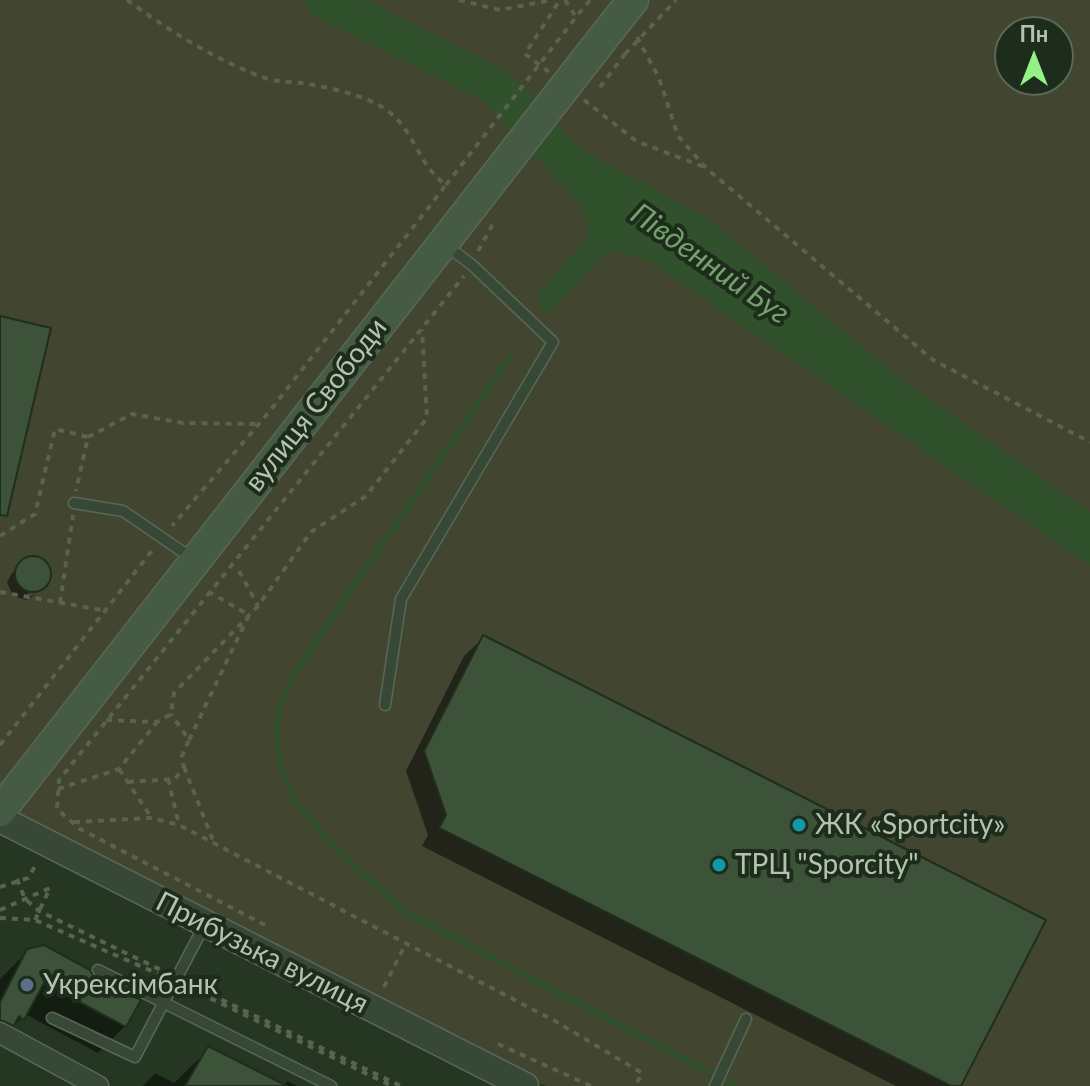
<!DOCTYPE html>
<html>
<head>
<meta charset="utf-8">
<style>
	body { margin:0 }
	#map { position:relative; width:1090px; height:1086px; overflow:hidden; background:#253722; font-family:Lato,sans-serif }
	canvas { display:block }
	.north { position:absolute; left:994px; top:16px; width:80px; height:80px; box-sizing:border-box; background:#1d2c1b; border:2px solid #596957; border-radius:50%; rotate:0deg; font-size:22px; font-weight:700; line-height:32px; text-align:center; color:#b2c4b0 }
	.north::after { content:''; display:block; margin:auto; width:28px; height:36px; background:#93f188; clip-path:polygon(50% 0,100% 100%,50% 72%,0 100%) }
</style>
</head>
<body>
<div id="map">
<canvas width="1090" height="1086"></canvas>
<div class="north">Пн</div>
</div>
<script>
const ctx = document.querySelector('canvas').getContext('2d');
ctx.lineJoin = 'round';
function fillPath(path, color) { ctx.fillStyle = color; ctx.fill(path, 'evenodd'); }
function strokePath(path, color, width, dash) { ctx.strokeStyle = color; ctx.lineWidth = width; ctx.lineCap = dash ? 'butt' : 'round'; ctx.setLineDash(dash || []); ctx.stroke(path); }
function write(font, color, halo, rows, align = 'center') {
  ctx.font = font + ' Lato,sans-serif'; ctx.lineWidth = 8; ctx.setLineDash([]); ctx.textBaseline = 'middle'; ctx.strokeStyle = halo; ctx.fillStyle = color; for (const [text, x, y, turn = 0] of rows) {
    ctx.save(); ctx.translate(x, y); ctx.rotate((+turn || 0) * Math.PI / 180); ctx.textAlign = isNaN(turn) ? turn : align; if (halo) ctx.strokeText(text, 0, 0); ctx.fillText(text, 0, 0); ctx.restore();
  }
}
const green = new Path2D(`
	M 0,0 L 616,0 L 0,795 Z
	M 643,0 L 1090,0 L 1090,1086 L 546,1086 L 10,814 ZM 1010,32 L 1058,32 L 1058,80 L 1010,80 Z`);
const water = new Path2D(`
	M 570,148 L 578,148 L 706,217 L 907,383 L 1090,512 L 1090,566 L 649,261 L 617,252 L 605,254 L 549,314 L 540,309 L 538,295 L 587,237 C 594,209 567,192 552,174 Z`);
const shadow = new Path2D(`
	M 32,558 L 44,562 L 49,575 L 40,589 L 27,594 L 28,597 L 36,594 L 33,596 L 26,600 L 13,596 L 7,582 L 12,573 Z
	M 483,638 L 959,1086 L 896,1086 L 422,846 L 428,835 L 406,771 L 464,656 Z
	M 28,951 L 125,1026 L 98,1053 L 25,1014 L 0,1041 L 0,979 Z
	M 209,1049 L 282,1086 L 143,1086 L 155,1073 L 174,1083 Z
	M 287,1081 L 297,1086 L 283,1086 Z`);
const stream = new Path2D(`
	M 512,354 L 294,674 L 279,708 L 276,737 L 282,768 L 296,804 L 342,855 L 405,912 L 736,1086`);
const river = new Path2D(`
	M 324,0 L 497,87 L 563,158 L 603,189`);
const building = new Path2D(`
	M 0,316 L 51,328 L 7,516 L 0,515 Z
	M15 574a18 18 0 1 1 36 0a18 18 0 1 1-36 0Z
	M 483,635 L 1046,920 L 961,1086 L 951,1086 L 439,828 L 446,815 L 424,751 Z
	M 44,945 L 90,970 L 94,977 L 141,1000 L 126,1027 L 44,983 L 24,1020 L 19,1016 L 14,1026 L 0,1020 L 0,1002 L 27,949 Z
	M 208,1046 L 287,1086 L 185,1086 Z`);
const path = new Path2D(`
	M 127,0 C 170,31 215,60 265,78 C 276,82 289,81 301,83 C 324,86 357,94 377,104 C 416,125 414,162 446,185 L 269,412 L 172,526
	M 459,0 L 500,10 L 551,0
	M 565,0 L 576,17 L 590,0
	M 637,37 L 659,78 L 678,136 L 706,168 L 933,360 L 1090,442
	M 625,54 L 676,0
	M 549,72 L 525,54 L 560,0
	M 584,100 L 636,141 L 704,167
	M 478,251 L 494,222
	M 88,437 L 132,414 L 183,423 L 258,424
	M 0,536 L 35,514 L 55,429 L 88,437 L 76,491
	M 239,571 L 258,606
	M 0,592 L 107,611
	M 60,603 L 73,515
	M 106,720 L 157,722 L 171,714 L 174,693 L 258,606 L 311,532 L 366,496 L 427,418 L 422,330
	M 189,740 L 249,615 L 209,592
	M 0,745 L 154,548
	M 184,767 L 214,843
	M 119,769 L 151,817
	M 168,779 L 179,825
	M 128,782 L 175,779 L 184,767 L 182,756 L 189,740 L 171,714
	M 58,789 L 119,769 L 157,722
	M 74,822 L 152,818 L 179,825 L 555,1021 L 642,1073 L 635,1086
	M 17,879 L 25,899 L 39,911 L 163,971
	M 0,887 L 28,878 L 37,863
	M 0,910 L 50,888
	M 0,918 L 35,920 L 163,976
	M 35,920 L 49,890
	M 265,925 L 80,829 L 57,809 L 59,780 L 464,276
	M 189,984 L 401,1086
	M 384,987 L 406,943
	M 189,988 L 392,1086
	M 498,1044 L 591,1086`);
const service = new Path2D(`
	M 74,503 L 123,511 L 193,559
	M 385,705 L 401,599 L 553,342 L 472,265 L 444,244
	M 98,970 L 331,1086
	M 52,1018 L 135,1057 L 205,924
	M 715,1086 L 746,1019`);
const minor = new Path2D(`
	M 0,1033 L 98,1086`);
const tertiary = new Path2D(`
	M 0,819 L 525,1086`);
const secondary = new Path2D(`
	M 603,38 L 633,0
	M 0,811 L 473,205`);
const pathBridge = new Path2D(`
	M 600,87 L 625,54
	M 446,185 L 576,17`);
const secondaryBridge = new Path2D(`
	M 473,205 L 603,38`);
const markers = [
	[799,825,8,"#0f9aa8"],
	[719,865,8,"#0f9aa8"],
	[27,985,8,"#5c6f8a"]
];
const streetNames = [
	["вулиця Свободи",316,405,-52],
	["Прибузька вулиця",262,953,27]
];
const poiNames = [
	["ЖК «Sportcity»",815,825],
	["ТРЦ \"Sporcity\"",735,865],
	["Укрексімбанк",43,985]
];
const waterNames = [
	["Південний Буг",710,264,35]
];
fillPath(green, '#424530');
fillPath(water, '#31502c');
fillPath(shadow, '#0007');
strokePath(stream, '#31502c', 6);
strokePath(river, '#31502c', 38);
fillPath(building, '#3d5339');
strokePath(building, '#1f2e1d', 2);
strokePath(service, '#586856', 13);
strokePath(minor, '#586856', 23);
strokePath(tertiary, '#586856', 29);
strokePath(secondary, '#586856', 33);
strokePath(path, '#5a634f', 4, [6, 6]);
strokePath(service, '#384836', 10);
strokePath(minor, '#384836', 20);
strokePath(tertiary, '#384836', 26);
strokePath(secondary, '#465b44', 30);
strokePath(secondaryBridge, '#586856', 33, []);
strokePath(pathBridge, '#5a634f', 4, [6, 6]);
strokePath(secondaryBridge, '#465b44', 30);
for (const [x, y, r, color] of markers) { const dot = new Path2D(); dot.arc(x, y, r, 0, 2 * Math.PI); ctx.fillStyle = color; ctx.fill(dot); strokePath(dot, '#1d2c1b', 3); }
write('28px', '#b2c4b0', '#1d2c1b', streetNames);
write('28px', '#b2c4b0', '#1d2c1b', poiNames, 'left');
write('italic 30px', '#73a16b', '#1d2c1b', waterNames);
</script>
</body>
</html>
